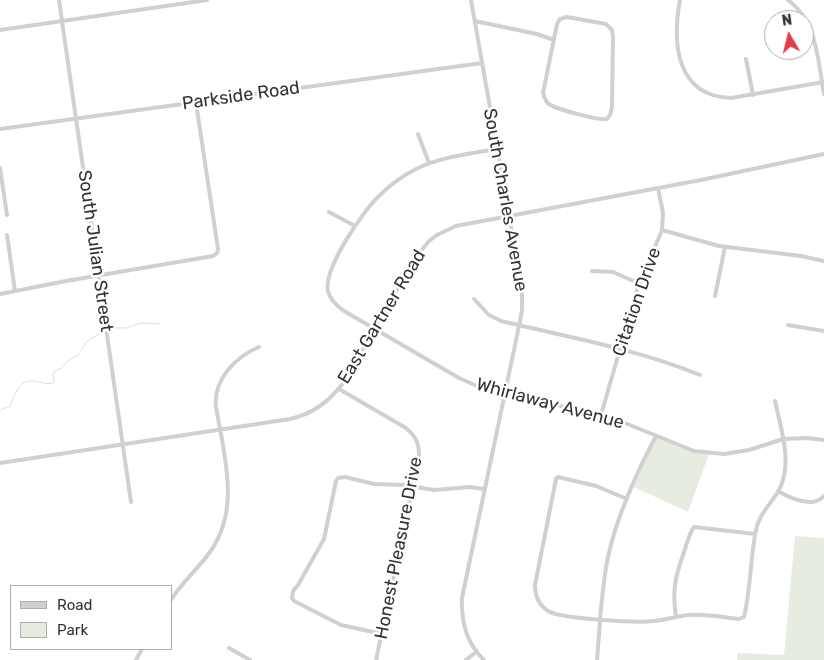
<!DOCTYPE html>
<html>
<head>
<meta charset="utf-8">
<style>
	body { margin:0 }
	#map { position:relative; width:824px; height:660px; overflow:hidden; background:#fff; font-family:Rubik,sans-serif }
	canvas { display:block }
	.legend { position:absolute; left:10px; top:585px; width:162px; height:65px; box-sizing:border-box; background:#fff; border:1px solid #adadad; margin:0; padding:6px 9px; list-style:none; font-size:15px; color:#333 }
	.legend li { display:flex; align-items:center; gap:10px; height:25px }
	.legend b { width:25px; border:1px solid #adadad }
	.north { position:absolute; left:764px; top:10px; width:50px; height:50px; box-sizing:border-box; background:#fff; border:1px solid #adadad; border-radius:50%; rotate:352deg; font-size:14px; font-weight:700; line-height:20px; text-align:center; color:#333 }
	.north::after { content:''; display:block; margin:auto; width:18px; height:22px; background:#e63946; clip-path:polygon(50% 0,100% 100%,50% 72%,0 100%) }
</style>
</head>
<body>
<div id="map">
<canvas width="824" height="660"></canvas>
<ul class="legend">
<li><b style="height:6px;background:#d0d0d0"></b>Road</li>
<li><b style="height:14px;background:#e6ecdf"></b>Park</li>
</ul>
<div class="north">N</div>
</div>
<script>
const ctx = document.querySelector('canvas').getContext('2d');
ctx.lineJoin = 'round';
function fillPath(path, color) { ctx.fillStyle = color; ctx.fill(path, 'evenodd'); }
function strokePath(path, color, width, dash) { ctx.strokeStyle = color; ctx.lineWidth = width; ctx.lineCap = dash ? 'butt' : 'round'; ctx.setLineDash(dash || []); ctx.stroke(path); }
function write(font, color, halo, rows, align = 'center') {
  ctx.font = font + ' Rubik,sans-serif'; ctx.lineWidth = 5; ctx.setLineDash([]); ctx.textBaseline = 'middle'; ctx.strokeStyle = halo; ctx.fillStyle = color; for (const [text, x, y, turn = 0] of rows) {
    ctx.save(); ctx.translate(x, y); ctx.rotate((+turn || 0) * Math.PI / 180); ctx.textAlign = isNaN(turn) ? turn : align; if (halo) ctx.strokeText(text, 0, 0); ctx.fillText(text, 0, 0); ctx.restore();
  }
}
const green = new Path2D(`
	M 656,437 L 709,454 L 688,512 L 634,487 Z
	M 795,536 L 824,538 L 824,660 L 737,660 L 737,653 L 784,655 Z`);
const stream = new Path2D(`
	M 109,328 L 126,328 L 141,323 L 159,324
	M 81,350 L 87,341 L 102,332
	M 0,410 L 10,406 C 15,396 18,379 33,381 C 40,381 45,385 53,383 L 54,381 L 53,375 L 55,371 C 65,369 68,357 78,356 L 80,353`);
const minor = new Path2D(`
	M 59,0 L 131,502
	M 471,0 L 522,289 L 522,310 L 519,326 L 462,598 C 461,621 466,643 484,660
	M 680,0 C 672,43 676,96 731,98 L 824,82
	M 788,0 C 817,21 818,61 824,94
	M 567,17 L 606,24 L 612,30 L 613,37 L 612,107 L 610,115 L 607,119 C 599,121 556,109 549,104 C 545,101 544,97 543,93 L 557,24 L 560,19 Z
	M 475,21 L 537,34 L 554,40
	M 0,30 L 207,0
	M 746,59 L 753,95
	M 0,129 L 482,63
	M 418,134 L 429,163
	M 496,149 C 469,154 440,157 416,169 C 402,176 390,185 379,196 C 363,211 323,269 328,291 C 330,300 337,306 344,311 L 459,378 L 477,386 L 615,419 L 694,451 L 724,454 L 749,450 L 783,439 L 807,438 L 824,440
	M 0,168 L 7,215
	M 329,212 L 355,226
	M 662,230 L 719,246 L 801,256 L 824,261
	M 7,235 L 15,291
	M 592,271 L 613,272 L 640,284
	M 0,294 L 66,281 L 213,256 L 217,253 L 218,249 L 196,103
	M 715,296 L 725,247
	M 474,299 L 489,315 L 501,321 C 568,337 636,349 700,375
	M 788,325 L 824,331
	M 339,389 L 406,428 C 417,437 421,447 418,462 L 376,660
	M 601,415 L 637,290 L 662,230 L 663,213 L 658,188
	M 0,463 L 290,419 C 313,414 329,402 343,383 L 416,257 L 429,241 L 437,235 L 456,226 L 701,180 L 824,154
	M 778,491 C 790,498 812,509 824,496
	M 627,499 L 596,486 L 558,477 L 556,479 L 535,585 C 535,595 539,605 548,611 C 561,619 637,623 654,621 C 666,620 677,616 689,615 C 705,614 722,617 739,619 L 744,617 C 751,589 750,559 756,530 C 759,514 771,504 779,490 C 793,463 781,429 775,401
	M 171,600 C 182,582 198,569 210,552 C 241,509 224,455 216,407 C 213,380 235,357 259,347
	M 676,617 C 672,591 675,577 684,552 C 687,543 689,534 694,527 L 755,534
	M 382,634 L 341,625 L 294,601 L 292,598 L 293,591 L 298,585 L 324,539 L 336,481 L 338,478 L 345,477 L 374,484 L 404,485 L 434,490 L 470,487 L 484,489
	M 229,648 L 250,660
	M 136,660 L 142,649
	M 466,660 L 476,652
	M 597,660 C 600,626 601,590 608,557 C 617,515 636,474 656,436`);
const streetNames = [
	["Parkside Road",241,96,-8],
	["South Charles Avenue",505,200,80],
	["South Julian Street",95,251,82],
	["Citation Drive",637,302,-71],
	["East Gartner Road",382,317,-59],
	["Whirlaway Avenue",550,404,15],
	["Honest Pleasure Drive",399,548,-79]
];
fillPath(green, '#e6ecdf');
strokePath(stream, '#cfe2ee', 1);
strokePath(minor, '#d0d0d0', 4);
write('18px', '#333', '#fff', streetNames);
</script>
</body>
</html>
